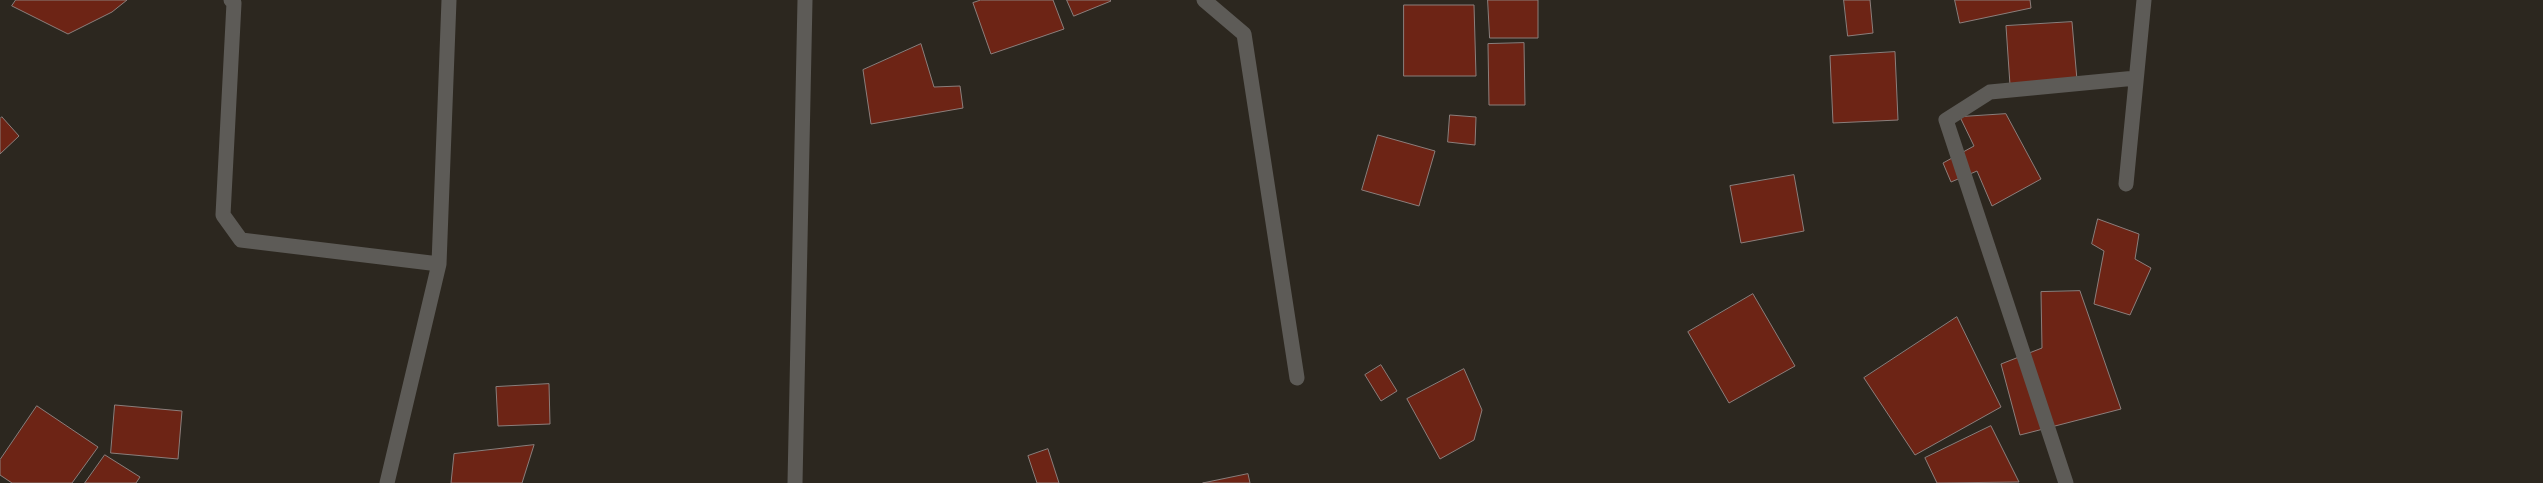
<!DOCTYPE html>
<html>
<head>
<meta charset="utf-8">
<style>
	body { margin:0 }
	canvas { display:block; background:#2c271f }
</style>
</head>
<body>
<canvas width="2543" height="483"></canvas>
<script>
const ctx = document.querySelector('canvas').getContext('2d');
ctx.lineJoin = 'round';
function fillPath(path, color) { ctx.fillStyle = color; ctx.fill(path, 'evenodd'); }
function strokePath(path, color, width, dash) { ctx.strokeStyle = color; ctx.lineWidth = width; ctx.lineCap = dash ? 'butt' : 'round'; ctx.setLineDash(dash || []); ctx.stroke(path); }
const building = new Path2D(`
	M 16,0 L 127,0 L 112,12 L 68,34 L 12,6 Z
	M 981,0 L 1053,0 L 1064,29 L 991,54 L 973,3 Z
	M 1067,0 L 1110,0 L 1111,1 L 1074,16 Z
	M 1488,0 L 1538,0 L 1538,38 L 1490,38 Z
	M 1844,0 L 1870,0 L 1873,33 L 1848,36 Z
	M 1955,0 L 2030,0 L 2031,8 L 1960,23 Z
	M 1404,5 L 1474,5 L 1476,76 L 1404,76 Z
	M 2072,22 L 2077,80 L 2010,85 L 2006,26 Z
	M 1524,43 L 1525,105 L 1489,105 L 1488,44 Z
	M 921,44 L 934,87 L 960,86 L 963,108 L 871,124 L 863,70 Z
	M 1895,52 L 1898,120 L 1833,123 L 1830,56 Z
	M 2006,114 L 2041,179 L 1992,206 L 1977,171 L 1951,182 L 1943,163 L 1974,146 L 1960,117 Z
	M 1450,115 L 1476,117 L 1475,145 L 1448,142 Z
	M 2,117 L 19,136 L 0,154 L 0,119 Z
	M 1378,135 L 1435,151 L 1419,206 L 1362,190 Z
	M 1794,175 L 1804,231 L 1741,243 L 1730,186 Z
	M 2098,219 L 2139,234 L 2135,259 L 2151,268 L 2130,315 L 2094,304 L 2104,251 L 2092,244 Z
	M 2080,291 L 2121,409 L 2020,435 L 2001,364 L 2042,348 L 2041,292 Z
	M 1753,294 L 1795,366 L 1729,403 L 1688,332 Z
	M 1957,317 L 2001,407 L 1915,455 L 1864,378 Z
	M 1381,365 L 1397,391 L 1381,401 L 1365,375 Z
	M 1464,369 L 1482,410 L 1474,440 L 1440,459 L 1407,399 Z
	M 549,384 L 550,424 L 498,426 L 496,387 Z
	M 115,405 L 182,411 L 178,459 L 111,453 Z
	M 37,406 L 98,447 L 72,483 L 12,483 L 0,475 L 0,460 Z
	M 1991,426 L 2019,482 L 1937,483 L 1925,458 Z
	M 534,445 L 522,483 L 451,483 L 454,454 Z
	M 1048,449 L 1059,483 L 1037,483 L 1028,456 Z
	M 105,455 L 140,477 L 136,483 L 85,483 Z
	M 1248,474 L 1250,483 L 1203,483 Z`);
const minor = new Path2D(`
	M 231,0 L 234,3 L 223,215 L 241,240 L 439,264
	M 1204,0 L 1244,34 L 1297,378
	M 2126,184 L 2144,0
	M 387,483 L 439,264 L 449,0
	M 795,483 L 805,0
	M 2066,483 L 1946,120 L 1990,92 L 2136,78`);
fillPath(building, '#6d2415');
strokePath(building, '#8b7e7b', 1);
strokePath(minor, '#5d5b57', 15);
</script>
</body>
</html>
